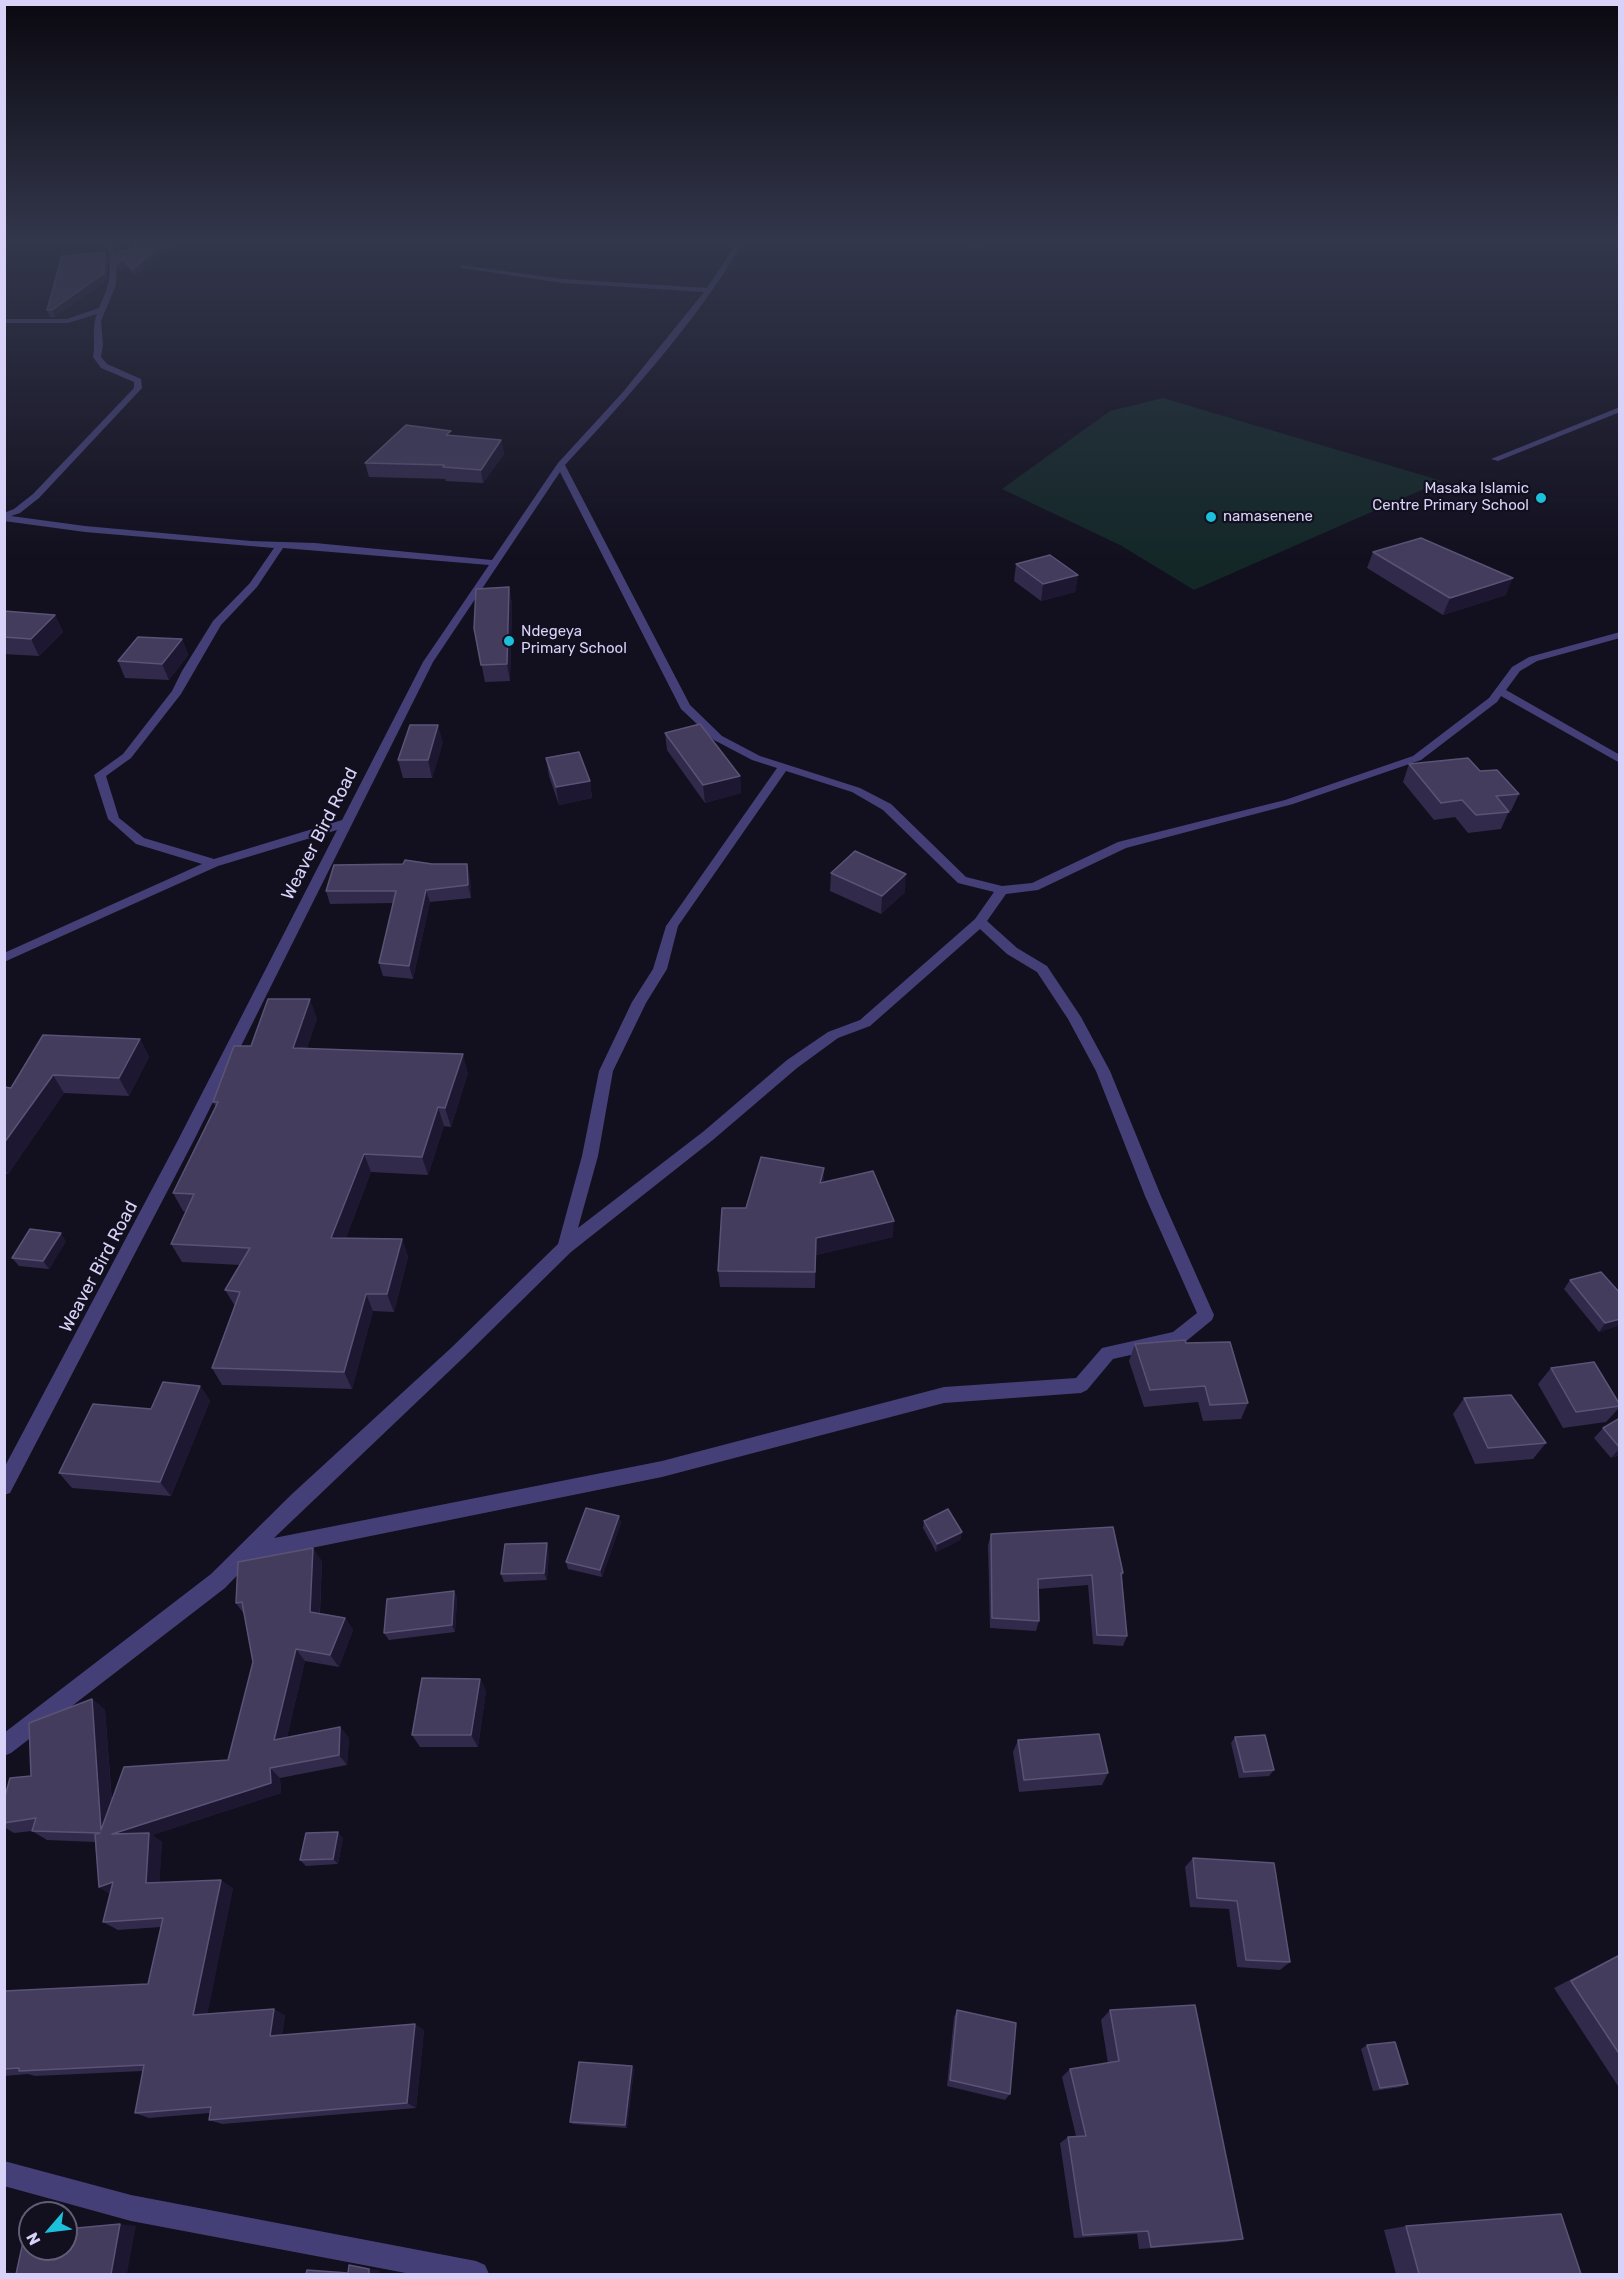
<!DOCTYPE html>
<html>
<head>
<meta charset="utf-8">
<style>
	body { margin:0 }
	#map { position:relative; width:1624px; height:2279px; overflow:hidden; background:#120f1e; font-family:Rubik,sans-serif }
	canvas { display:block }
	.frame { position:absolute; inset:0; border:6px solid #d8d2f9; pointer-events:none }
	.north { position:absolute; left:18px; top:2201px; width:60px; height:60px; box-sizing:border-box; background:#120f1e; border:2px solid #615d76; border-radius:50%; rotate:242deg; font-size:16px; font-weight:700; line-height:24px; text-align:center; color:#d8d2f9 }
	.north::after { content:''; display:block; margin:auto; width:21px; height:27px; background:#1cc0db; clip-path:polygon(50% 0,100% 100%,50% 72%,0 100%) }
</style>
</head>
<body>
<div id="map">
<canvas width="1624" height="2279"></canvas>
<div class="frame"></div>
<div class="north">N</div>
</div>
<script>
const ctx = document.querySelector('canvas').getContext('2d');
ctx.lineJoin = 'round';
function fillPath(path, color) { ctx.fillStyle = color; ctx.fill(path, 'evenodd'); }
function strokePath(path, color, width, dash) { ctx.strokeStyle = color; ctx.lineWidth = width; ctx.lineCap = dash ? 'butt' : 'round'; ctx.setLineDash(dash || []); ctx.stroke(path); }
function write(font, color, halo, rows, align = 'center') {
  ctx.font = font + ' Rubik,sans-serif'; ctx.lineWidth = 4.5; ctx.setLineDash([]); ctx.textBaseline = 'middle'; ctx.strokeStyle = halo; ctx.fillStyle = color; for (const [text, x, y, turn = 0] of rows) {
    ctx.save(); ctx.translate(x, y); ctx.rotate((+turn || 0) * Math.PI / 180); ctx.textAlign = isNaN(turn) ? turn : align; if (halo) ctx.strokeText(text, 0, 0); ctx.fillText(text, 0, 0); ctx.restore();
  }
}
const green = new Path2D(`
	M 1163,398 L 1442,481 L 1194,590 L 1120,545 L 1002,489 L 1110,411 Z`);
const minor = new Path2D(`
	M 107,244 L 113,244 L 117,260 L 116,285 L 101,321 L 103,345 L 101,357 L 107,364 L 141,379 L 142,388 L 39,498 L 20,513 L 11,516 L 85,526 L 251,541 L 315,543 L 492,560 L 558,463 L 623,392 L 704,292 L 562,283 L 462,268 L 460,265 L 562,279 L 707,288 L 736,244 L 742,244 C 694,325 629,396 565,465 L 690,705 L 722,736 L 760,756 L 860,788 L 891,804 L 966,877 L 1002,886 L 1032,883 L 1118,842 L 1285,800 L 1413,756 L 1489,698 L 1512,667 L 1529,657 L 1620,632 L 1620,638 L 1537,661 L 1520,671 L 1506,690 L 1620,755 L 1620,763 L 1501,696 L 1497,702 L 1421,760 L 1293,804 L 1126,848 L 1038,890 L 1006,894 L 987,921 L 1017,948 L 1047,966 L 1081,1017 L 1110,1071 L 1161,1196 L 1214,1315 L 1212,1320 L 1184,1343 L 1113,1359 L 1087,1390 L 1081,1393 L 944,1403 L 662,1477 L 252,1560 L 225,1588 L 11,1753 L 4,1756 L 4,1733 L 211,1574 L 292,1494 L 451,1348 L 558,1244 L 582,1156 L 599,1071 L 632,1002 L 653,969 L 666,926 L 777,768 L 752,760 L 714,740 L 681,709 L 560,472 L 433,662 L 193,1142 L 10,1493 L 4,1495 L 4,1468 L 177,1142 L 337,830 L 218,866 L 4,962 L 4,953 L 202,864 L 136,844 L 108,819 L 94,775 L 123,754 L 172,691 L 182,671 L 213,621 L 250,583 L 274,548 L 85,532 L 4,521 L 4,513 L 14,509 L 33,494 L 134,388 L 134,382 L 101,368 L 93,357 C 96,343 91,327 97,314 L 68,323 L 4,323 L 4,319 L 67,319 L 99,308 C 110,284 113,271 107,244 ZM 283,548 L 489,565 L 423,662 L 342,820 L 214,859 L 144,838 L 119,818 L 106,776 L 131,758 L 181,694 L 221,625 L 257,587 ZM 786,771 L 852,792 L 883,810 L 958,883 L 994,892 L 975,919 L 860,1020 L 828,1032 L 787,1060 L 704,1131 L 578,1228 L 598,1156 L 613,1071 L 646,1003 L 667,969 L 678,926 ZM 980,929 L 1007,954 L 1037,972 L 1068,1019 L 1096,1071 L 1145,1196 L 1197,1313 L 1173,1332 L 1102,1348 L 1076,1378 L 944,1387 L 662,1461 L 274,1538 L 463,1358 L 571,1252 L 714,1139 L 797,1068 L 838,1038 L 870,1026 Z
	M 979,244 L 987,244 L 974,249 L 974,247 Z
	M 1620,407 L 1620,412 L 1498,461 L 1491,459 Z
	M 4,2161 L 131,2195 L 476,2261 L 485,2265 L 489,2274 L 411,2274 L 131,2221 L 4,2186 Z`);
const wall = new Path2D(`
	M 134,244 L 172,244 L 135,275 L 126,266 L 119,271 L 117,264 Z
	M 105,252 L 107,259 L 107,280 L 55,317 L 50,317 L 47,310 Z
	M 452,436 L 501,440 L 504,454 L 483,483 L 446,481 L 445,479 L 369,477 L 365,463 Z
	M 1373,552 L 1506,595 L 1443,615 L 1367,568 Z
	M 1016,564 L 1078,575 L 1075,592 L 1041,601 L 1014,581 Z
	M 509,587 L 512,604 L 510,681 L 485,682 L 474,628 Z
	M 4,611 L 55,615 L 63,632 L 39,656 L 4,654 Z
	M 182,639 L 188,655 L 169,680 L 125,678 L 118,661 Z
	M 665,733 L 740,776 L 741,793 L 705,803 L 667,750 Z
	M 443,742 L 432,778 L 403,778 L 398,760 Z
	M 546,758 L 590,781 L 592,798 L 559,805 L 549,776 Z
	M 1409,764 L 1480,771 L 1519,794 L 1511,811 L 1509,811 L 1501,829 L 1468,833 L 1455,817 L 1434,820 L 1403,782 Z
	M 432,864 L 467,864 L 470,876 L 471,898 L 430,902 L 413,979 L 383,976 L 379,963 L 393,903 L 330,904 L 326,891 Z
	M 831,873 L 905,892 L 881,914 L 830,891 Z
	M 317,1018 L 307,1048 L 468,1073 L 451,1127 L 444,1126 L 428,1175 L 371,1172 L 346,1238 L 402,1239 L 408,1257 L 394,1312 L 373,1311 L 352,1389 L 222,1385 L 212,1368 L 235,1306 L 225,1290 L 240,1265 L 182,1262 L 171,1244 L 186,1212 L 183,1211 L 173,1193 L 216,1107 L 213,1102 L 251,1046 Z
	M 140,1039 L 149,1057 L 129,1096 L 64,1093 L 8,1174 L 4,1173 L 4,1087 L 11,1088 Z
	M 824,1182 L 893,1237 L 816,1255 L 815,1288 L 720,1287 L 718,1271 L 746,1208 Z
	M 66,1241 L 49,1269 L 19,1266 L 12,1258 Z
	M 1570,1280 L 1620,1293 L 1620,1325 L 1599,1332 L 1564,1289 Z
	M 1186,1343 L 1248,1403 L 1241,1419 L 1203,1421 L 1198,1402 L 1144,1407 L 1129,1361 L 1135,1344 Z
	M 1551,1368 L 1620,1405 L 1620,1407 L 1606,1422 L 1563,1428 L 1538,1384 Z
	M 200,1386 L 210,1401 L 171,1496 L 72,1488 L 59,1473 L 151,1409 Z
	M 1464,1398 L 1546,1443 L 1533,1459 L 1475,1464 L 1453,1414 Z
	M 1620,1418 L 1620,1455 L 1611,1458 L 1594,1438 L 1603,1428 Z
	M 619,1516 L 621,1523 L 602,1577 L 568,1569 L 566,1562 Z
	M 924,1521 L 962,1532 L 960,1540 L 936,1552 L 923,1528 Z
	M 991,1534 L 1123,1573 L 1122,1577 L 1127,1636 L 1123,1646 L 1093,1644 L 1088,1585 L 1038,1589 L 1039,1621 L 1036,1631 L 990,1628 L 988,1545 Z
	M 549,1551 L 547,1580 L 504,1582 L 501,1574 Z
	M 322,1561 L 320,1613 L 345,1618 L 353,1630 L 339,1667 L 305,1661 L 287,1737 L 340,1727 L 349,1738 L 347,1765 L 280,1778 L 281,1793 L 152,1835 L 162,1842 L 159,1883 L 233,1888 L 207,2014 L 285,2015 L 282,2035 L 424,2030 L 416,2108 L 222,2124 L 209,2120 L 210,2113 L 149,2118 L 135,2113 L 143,2071 L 35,2076 L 28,2074 L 4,2076 L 4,1991 L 148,1984 L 161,1927 L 118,1930 L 103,1922 L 110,1894 L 99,1887 L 95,1842 L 47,1840 L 32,1831 L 14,1833 L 4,1827 L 4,1800 L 31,1776 L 92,1699 L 105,1710 L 112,1801 L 228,1760 L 253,1662 L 244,1614 L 236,1603 Z
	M 454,1591 L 457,1598 L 455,1632 L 389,1640 L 384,1633 Z
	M 480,1679 L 486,1691 L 478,1747 L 420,1747 L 412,1735 Z
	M 1235,1737 L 1274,1770 L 1269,1776 L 1239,1778 L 1231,1743 Z
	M 1018,1740 L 1108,1773 L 1102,1785 L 1019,1792 L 1013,1752 Z
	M 343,1838 L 338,1864 L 306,1866 L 300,1860 Z
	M 1193,1858 L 1274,1863 L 1290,1962 L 1280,1970 L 1237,1967 L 1229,1909 L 1190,1907 L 1185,1867 Z
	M 1620,1954 L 1620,2089 L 1554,1988 Z
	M 957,2010 L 1010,2094 L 1005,2100 L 947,2086 L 954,2017 Z
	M 1110,2010 L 1243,2239 L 1228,2242 L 1139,2249 L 1137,2234 L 1074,2238 L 1060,2143 L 1068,2137 L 1076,2136 L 1062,2077 L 1070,2069 L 1108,2063 L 1101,2020 Z
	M 1367,2045 L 1408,2084 L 1401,2087 L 1373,2091 L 1361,2049 Z
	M 632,2066 L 634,2069 L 627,2128 L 573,2124 L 570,2122 Z
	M 1406,2226 L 1581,2274 L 1396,2274 L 1384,2230 Z`);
const shadedWall = new Path2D(`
	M 162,244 L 172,244 L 135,275 L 133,269 Z
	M 105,252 L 107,259 L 107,280 L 55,317 L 52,310 Z
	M 123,259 L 126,266 L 119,271 L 117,264 Z
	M 501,440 L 504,454 L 483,483 L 481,470 Z
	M 1078,575 L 1075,592 L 1041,601 L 1043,584 Z
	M 1513,578 L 1506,595 L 1443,615 L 1450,598 Z
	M 509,587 L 512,604 L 510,681 L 507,664 Z
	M 55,615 L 63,632 L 39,656 L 31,639 Z
	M 182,639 L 188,655 L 169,680 L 162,664 Z
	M 438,725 L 443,742 L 432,778 L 428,760 Z
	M 740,776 L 741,793 L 705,803 L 703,785 Z
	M 590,781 L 592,798 L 559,805 L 556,787 Z
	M 467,864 L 470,876 L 471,898 L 468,885 Z
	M 906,874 L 905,892 L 881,914 L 882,896 Z
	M 426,890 L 430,902 L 413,979 L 409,966 Z
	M 310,999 L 317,1018 L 301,1066 L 293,1048 Z
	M 140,1039 L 149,1057 L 129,1096 L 119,1078 Z
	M 463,1054 L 468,1073 L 451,1127 L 445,1108 Z
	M 53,1075 L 64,1093 L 8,1174 L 4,1169 L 4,1143 Z
	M 438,1107 L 444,1126 L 428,1175 L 422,1157 Z
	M 364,1154 L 371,1172 L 339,1256 L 331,1238 Z
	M 824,1168 L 824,1184 L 820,1183 Z
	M 894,1221 L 893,1237 L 816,1255 L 815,1288 L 816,1238 Z
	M 61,1233 L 66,1241 L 49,1269 L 43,1261 Z
	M 402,1239 L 408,1257 L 394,1312 L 387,1294 Z
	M 366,1294 L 373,1311 L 352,1389 L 344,1372 Z
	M 1620,1319 L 1620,1325 L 1599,1332 L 1605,1323 Z
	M 200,1386 L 210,1401 L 171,1496 L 160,1482 Z
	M 1620,1448 L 1620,1455 L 1611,1458 Z
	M 619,1516 L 621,1523 L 602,1577 L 600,1570 Z
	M 962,1532 L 960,1540 L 936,1552 L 937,1544 Z
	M 547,1543 L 549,1551 L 547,1580 L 544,1573 Z
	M 313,1548 L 322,1561 L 319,1624 L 310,1612 Z
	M 454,1591 L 457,1598 L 455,1632 L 452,1625 Z
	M 345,1618 L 353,1630 L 339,1667 L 330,1655 Z
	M 296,1649 L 305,1661 L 284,1750 L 274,1740 Z
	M 480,1679 L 486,1691 L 478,1747 L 471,1735 Z
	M 92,1699 L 105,1710 L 114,1833 L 270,1768 L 280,1778 L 281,1793 L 152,1835 L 162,1842 L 159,1892 L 146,1883 L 126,1843 L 101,1830 Z
	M 340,1727 L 349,1738 L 347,1765 L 339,1755 Z
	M 338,1832 L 343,1838 L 338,1864 L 333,1859 Z
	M 221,1880 L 233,1888 L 206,2022 L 193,2015 Z
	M 113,1882 L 113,1896 L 99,1887 Z
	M 274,2009 L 285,2015 L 281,2042 L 270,2036 Z
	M 415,2024 L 424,2030 L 416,2108 L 407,2103 Z
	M 632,2066 L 634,2069 L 627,2128 L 625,2125 Z
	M 120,2224 L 136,2226 L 127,2274 L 111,2274 Z
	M 369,2269 L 380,2270 L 379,2274 L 369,2274 Z
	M 4,2270 L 20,2274 L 4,2274 Z`);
const building = new Path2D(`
	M 134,244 L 162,244 L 133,269 L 123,259 L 117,264 L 117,251 L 129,250 Z
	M 105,252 L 104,273 L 52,310 L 47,310 L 62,256 Z
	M 406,425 L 451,431 L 446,435 L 501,440 L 481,470 L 443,467 L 444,465 L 365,463 Z
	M 1421,538 L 1513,578 L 1450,598 L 1373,552 Z
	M 1050,555 L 1078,575 L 1043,584 L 1016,564 Z
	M 509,587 L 507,664 L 481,665 L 474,628 L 476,589 Z
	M 4,611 L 55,615 L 31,639 L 4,637 Z
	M 138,637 L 182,639 L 162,664 L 118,661 Z
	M 700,724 L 740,776 L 703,785 L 665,733 Z
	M 410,725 L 438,725 L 428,760 L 398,760 Z
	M 579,752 L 590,781 L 556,787 L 546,758 Z
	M 1468,758 L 1480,771 L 1497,770 L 1519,794 L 1496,796 L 1509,812 L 1476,815 L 1462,800 L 1441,803 L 1409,764 Z
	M 855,851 L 906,874 L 882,896 L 831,873 Z
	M 405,860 L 432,864 L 467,864 L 468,885 L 426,890 L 409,966 L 379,963 L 396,891 L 326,891 L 334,865 L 403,864 Z
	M 268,999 L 310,999 L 293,1048 L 463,1054 L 445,1108 L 438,1107 L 422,1157 L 364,1154 L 331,1238 L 402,1239 L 387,1294 L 366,1294 L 344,1372 L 212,1368 L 240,1292 L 225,1290 L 250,1248 L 171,1244 L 194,1194 L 173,1193 L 218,1102 L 213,1102 L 234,1046 L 251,1046 Z
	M 43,1035 L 140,1039 L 119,1078 L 53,1075 L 4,1143 L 4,1087 L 11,1088 Z
	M 761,1157 L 824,1168 L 820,1183 L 873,1171 L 894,1221 L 816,1238 L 815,1272 L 718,1271 L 722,1208 L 746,1208 Z
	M 30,1229 L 61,1233 L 43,1261 L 12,1258 Z
	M 1601,1272 L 1620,1293 L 1620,1319 L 1605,1323 L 1570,1280 Z
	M 1185,1340 L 1186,1343 L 1230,1342 L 1248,1403 L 1210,1405 L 1205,1386 L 1150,1390 L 1135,1344 Z
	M 1594,1362 L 1620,1405 L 1620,1406 L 1576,1412 L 1551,1368 Z
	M 163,1382 L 200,1386 L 160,1482 L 59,1473 L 93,1404 L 151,1409 Z
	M 1511,1395 L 1546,1443 L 1488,1448 L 1464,1398 Z
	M 1620,1418 L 1620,1448 L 1603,1428 Z
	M 586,1508 L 619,1516 L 600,1570 L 566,1562 Z
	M 948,1509 L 962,1532 L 937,1544 L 924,1521 Z
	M 1113,1527 L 1123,1573 L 1121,1573 L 1127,1636 L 1097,1635 L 1092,1575 L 1038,1579 L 1039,1621 L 992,1618 L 991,1534 Z
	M 547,1543 L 544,1573 L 501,1574 L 505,1544 Z
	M 313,1548 L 310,1612 L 345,1618 L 330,1655 L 296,1649 L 274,1740 L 340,1727 L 339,1755 L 270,1768 L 271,1783 L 112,1834 L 149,1833 L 146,1883 L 221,1880 L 193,2015 L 274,2009 L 270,2036 L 415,2024 L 407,2103 L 209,2120 L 211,2107 L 135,2113 L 144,2065 L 19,2071 L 19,2068 L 4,2069 L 4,1991 L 148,1984 L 163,1918 L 103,1922 L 113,1882 L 99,1887 L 95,1834 L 100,1833 L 32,1831 L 36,1818 L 4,1823 L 4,1800 L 10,1778 L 31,1776 L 29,1723 L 92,1699 L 101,1830 L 124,1767 L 228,1760 L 253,1662 L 242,1602 L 236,1603 L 238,1562 Z
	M 454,1591 L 452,1625 L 384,1633 L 387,1599 Z
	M 422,1678 L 480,1679 L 471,1735 L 412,1735 Z
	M 1099,1734 L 1108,1773 L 1024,1780 L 1018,1740 Z
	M 1265,1735 L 1274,1770 L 1244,1772 L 1235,1737 Z
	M 338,1832 L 333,1859 L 300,1860 L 306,1833 Z
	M 1193,1858 L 1274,1863 L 1290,1962 L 1246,1960 L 1237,1901 L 1197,1898 Z
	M 1620,1955 L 1620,2055 L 1571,1981 Z
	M 1195,2005 L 1243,2239 L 1151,2247 L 1148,2231 L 1083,2235 L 1068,2137 L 1086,2136 L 1070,2069 L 1119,2061 L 1110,2010 Z
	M 957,2010 L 1016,2023 L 1010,2094 L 950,2080 Z
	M 1395,2042 L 1408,2084 L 1380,2088 L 1367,2045 Z
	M 579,2062 L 632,2066 L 625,2125 L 570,2122 Z
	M 1561,2214 L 1581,2274 L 1419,2274 L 1406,2226 Z
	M 120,2224 L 111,2274 L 16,2274 L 25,2233 L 30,2233 L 30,2249 L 66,2249 L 66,2229 Z
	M 349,2265 L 369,2269 L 369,2274 L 306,2274 L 307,2270 L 348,2273 Z`);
const markers = [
	[1541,498,6,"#1cc0db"],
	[1211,517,6,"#1cc0db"],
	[509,641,6,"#1cc0db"]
];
const farPoinames = [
	["Masaka Islamic",1529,489,"right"],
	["Centre Primary School",1529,506,"right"],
	["namasenene",1223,517],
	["Ndegeya",521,632],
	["Primary School",521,649]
];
const streetNames = [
	["Weaver Bird Road",320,834,-63],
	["Weaver Bird Road",99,1267,-62]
];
fillPath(green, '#132727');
fillPath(minor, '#444077');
fillPath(wall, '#322a4a');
fillPath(shadedWall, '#1d1731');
fillPath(building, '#433c5d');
strokePath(building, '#5b5375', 1.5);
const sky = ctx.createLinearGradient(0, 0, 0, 563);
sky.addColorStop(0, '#0a0810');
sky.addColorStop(0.43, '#33374c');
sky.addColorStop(1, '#33374c00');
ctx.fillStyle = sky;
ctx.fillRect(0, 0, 1624, 563);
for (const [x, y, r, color] of markers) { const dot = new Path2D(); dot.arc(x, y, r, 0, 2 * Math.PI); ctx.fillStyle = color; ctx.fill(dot); strokePath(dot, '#120f1e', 2); }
write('15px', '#d8d2f9', '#120f1e', farPoinames, 'left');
write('18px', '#d8d2f9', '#120f1e', streetNames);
</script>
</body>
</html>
